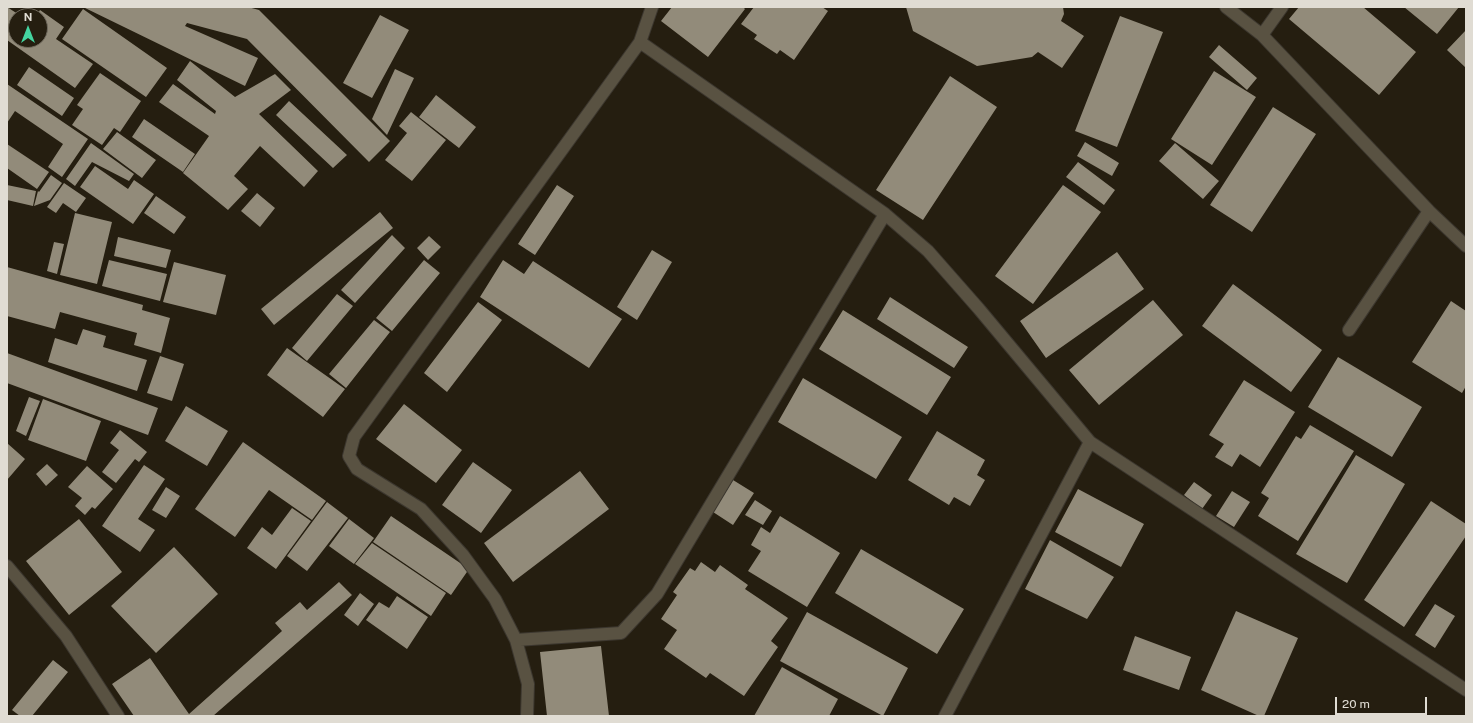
<!DOCTYPE html>
<html>
<head>
<meta charset="utf-8">
<style>
	body { margin:0 }
	#map { position:relative; width:1473px; height:723px; overflow:hidden; background:#251e10; font-family:"Public Sans",sans-serif }
	canvas { display:block }
	.frame { position:absolute; inset:0; border:8px solid #e0dcd3; pointer-events:none }
	.north { position:absolute; left:8px; top:8px; width:40px; height:40px; box-sizing:border-box; background:#251e10; border:1px solid #706a5e; border-radius:50%; rotate:0deg; font-size:11px; font-weight:700; line-height:16px; text-align:center; color:#e0dcd3 }
	.north::after { content:''; display:block; margin:auto; width:14px; height:18px; background:#44d49f; clip-path:polygon(50% 0,100% 100%,50% 72%,0 100%) }
	.scale { position:absolute; left:1335px; top:697px; width:92px; height:18px; box-sizing:border-box; border:2px solid #e0dcd3; border-top:0; padding-left:5px; font-size:12px; line-height:14px; white-space:nowrap; color:#e0dcd3; -webkit-text-stroke:3px #251e10; paint-order:stroke }
</style>
</head>
<body>
<div id="map">
<canvas width="1473" height="723"></canvas>
<div class="frame"></div>
<div class="north">N</div>
<div class="scale">20 m</div>
</div>
<script>
const ctx = document.querySelector('canvas').getContext('2d');
ctx.lineJoin = 'round';
function fillPath(path, color) { ctx.fillStyle = color; ctx.fill(path, 'evenodd'); }
function strokePath(path, color, width, dash) { ctx.strokeStyle = color; ctx.lineWidth = width; ctx.lineCap = dash ? 'butt' : 'round'; ctx.setLineDash(dash || []); ctx.stroke(path); }
const building = new Path2D(`
	M 7,7 L 21,16 L 16,16 L 16,40 L 40,40 L 40,16 L 36,16 L 40,10 L 64,27 L 56,39 L 93,64 L 75,88 L 7,40 Z
	M 83,7 L 248,7 L 259,10 L 390,141 L 369,162 L 247,39 L 187,23 L 185,26 L 258,58 L 245,86 Z
	M 672,7 L 743,7 L 745,9 L 708,57 L 661,21 Z
	M 754,7 L 822,7 L 828,11 L 794,60 L 780,50 L 777,54 L 754,39 L 757,35 L 741,24 Z
	M 906,7 L 1063,7 L 1064,14 L 1061,21 L 1084,36 L 1062,68 L 1038,52 L 1032,57 L 977,66 L 913,31 Z
	M 1299,7 L 1363,7 L 1416,52 L 1379,95 L 1289,19 Z
	M 1404,7 L 1459,7 L 1437,34 Z
	M 83,9 L 167,68 L 146,97 L 62,39 Z
	M 380,15 L 409,30 L 372,98 L 343,83 Z
	M 1120,16 L 1163,32 L 1117,147 L 1075,131 Z
	M 1466,30 L 1466,68 L 1447,50 Z
	M 1219,45 L 1257,78 L 1247,90 L 1209,57 Z
	M 190,61 L 235,97 L 275,74 L 291,90 L 259,114 L 318,171 L 304,187 L 260,146 L 234,176 L 248,189 L 228,210 L 183,173 L 209,136 L 159,102 L 173,84 L 215,114 L 216,111 L 177,80 Z
	M 29,67 L 74,98 L 62,116 L 17,85 Z
	M 395,69 L 414,78 L 387,135 L 372,119 Z
	M 1214,71 L 1256,97 L 1212,165 L 1171,139 Z
	M 100,73 L 141,101 L 120,132 L 114,128 L 102,145 L 72,125 L 83,109 L 77,105 Z
	M 950,76 L 997,107 L 923,220 L 876,190 Z
	M 7,84 L 88,139 L 62,177 L 48,167 L 63,144 L 15,111 L 7,123 Z
	M 436,95 L 476,127 L 459,148 L 419,117 Z
	M 289,101 L 347,155 L 333,168 L 276,115 Z
	M 1273,107 L 1316,134 L 1252,232 L 1210,205 Z
	M 411,112 L 446,140 L 412,181 L 385,160 L 407,133 L 399,126 Z
	M 144,119 L 195,154 L 183,172 L 132,137 Z
	M 117,132 L 156,160 L 142,178 L 103,149 Z
	M 1085,142 L 1119,163 L 1112,176 L 1077,156 Z
	M 91,143 L 134,174 L 129,181 L 92,162 L 75,186 L 66,179 Z
	M 1175,143 L 1219,181 L 1203,199 L 1159,161 Z
	M 7,144 L 49,172 L 37,189 L 7,168 Z
	M 1078,162 L 1115,190 L 1104,205 L 1066,177 Z
	M 95,166 L 128,189 L 134,180 L 154,194 L 133,224 L 80,187 Z
	M 51,175 L 62,183 L 50,200 L 34,206 L 38,191 L 39,192 Z
	M 64,183 L 86,198 L 76,212 L 63,203 L 56,213 L 47,207 Z
	M 7,185 L 36,191 L 33,206 L 7,200 Z
	M 557,185 L 574,196 L 535,255 L 518,244 Z
	M 1063,185 L 1101,212 L 1033,304 L 995,276 Z
	M 257,193 L 275,208 L 260,227 L 241,211 Z
	M 156,196 L 186,217 L 174,234 L 144,213 Z
	M 380,212 L 393,228 L 274,325 L 261,309 Z
	M 75,213 L 112,222 L 97,284 L 60,275 Z
	M 392,235 L 405,248 L 355,303 L 341,290 Z
	M 429,236 L 441,247 L 428,260 L 417,248 Z
	M 118,237 L 171,250 L 166,268 L 114,256 Z
	M 54,242 L 64,244 L 57,274 L 47,271 Z
	M 652,250 L 672,262 L 637,320 L 617,307 Z
	M 1117,252 L 1144,289 L 1046,358 L 1020,321 Z
	M 109,260 L 167,274 L 160,301 L 102,286 Z
	M 424,260 L 440,273 L 392,331 L 376,318 Z
	M 503,260 L 524,274 L 533,261 L 622,319 L 589,368 L 480,297 Z
	M 174,262 L 226,275 L 216,315 L 163,302 Z
	M 7,267 L 143,305 L 142,310 L 170,318 L 161,353 L 134,345 L 137,333 L 60,312 L 55,329 L 7,316 Z
	M 1233,284 L 1322,350 L 1291,392 L 1202,326 Z
	M 337,294 L 353,306 L 307,361 L 292,348 Z
	M 890,297 L 968,347 L 954,368 L 877,319 Z
	M 1153,300 L 1183,335 L 1099,405 L 1069,370 Z
	M 1451,301 L 1466,311 L 1466,386 L 1462,393 L 1412,362 Z
	M 478,302 L 502,320 L 447,392 L 424,373 Z
	M 843,310 L 951,377 L 927,415 L 819,349 Z
	M 374,320 L 390,332 L 346,388 L 329,374 Z
	M 83,329 L 106,336 L 103,347 L 147,360 L 137,391 L 48,362 L 55,338 L 77,345 Z
	M 287,348 L 345,389 L 323,417 L 267,375 Z
	M 7,353 L 158,408 L 148,435 L 7,383 Z
	M 160,356 L 184,364 L 172,401 L 147,393 Z
	M 1338,357 L 1422,407 L 1392,457 L 1308,407 Z
	M 803,378 L 902,437 L 876,479 L 778,422 Z
	M 1244,380 L 1295,412 L 1260,467 L 1240,454 L 1232,467 L 1215,457 L 1224,444 L 1209,435 Z
	M 29,397 L 40,401 L 26,436 L 16,431 Z
	M 43,399 L 101,421 L 86,461 L 28,440 Z
	M 404,404 L 462,450 L 436,483 L 376,439 Z
	M 186,406 L 228,431 L 207,466 L 165,441 Z
	M 1310,425 L 1354,451 L 1298,541 L 1258,516 L 1269,498 L 1261,493 L 1296,436 L 1301,439 Z
	M 120,430 L 147,452 L 139,462 L 135,459 L 116,483 L 102,472 L 119,450 L 110,443 Z
	M 937,431 L 985,460 L 977,475 L 985,480 L 970,506 L 954,497 L 949,505 L 908,480 Z
	M 243,442 L 326,501 L 312,520 L 269,490 L 235,537 L 195,509 Z
	M 7,443 L 25,459 L 7,480 Z
	M 1356,455 L 1405,484 L 1347,583 L 1296,554 Z
	M 473,462 L 512,490 L 481,533 L 442,505 Z
	M 47,464 L 58,475 L 46,486 L 36,474 Z
	M 144,465 L 165,479 L 138,519 L 155,530 L 140,552 L 102,526 Z
	M 87,466 L 113,489 L 95,509 L 92,507 L 85,515 L 75,506 L 82,498 L 68,487 Z
	M 580,471 L 609,509 L 513,582 L 484,543 Z
	M 733,480 L 754,493 L 733,525 L 713,512 Z
	M 1194,482 L 1212,495 L 1202,509 L 1184,495 Z
	M 166,487 L 180,496 L 166,518 L 152,510 Z
	M 1078,489 L 1144,524 L 1121,567 L 1055,532 Z
	M 1232,491 L 1250,502 L 1234,527 L 1216,516 Z
	M 755,500 L 772,511 L 763,525 L 745,515 Z
	M 1431,501 L 1466,524 L 1466,536 L 1404,627 L 1364,600 Z
	M 327,502 L 348,518 L 307,571 L 287,556 Z
	M 292,508 L 311,521 L 276,569 L 247,548 L 262,527 L 272,535 Z
	M 391,516 L 469,569 L 451,595 L 373,542 Z
	M 780,516 L 840,553 L 807,607 L 748,571 L 761,551 L 751,545 L 761,527 L 770,533 Z
	M 79,519 L 122,572 L 69,615 L 26,561 Z
	M 349,519 L 374,538 L 354,564 L 329,546 Z
	M 1050,540 L 1114,577 L 1087,619 L 1025,589 Z
	M 372,543 L 446,593 L 431,616 L 355,564 Z
	M 174,547 L 218,594 L 156,653 L 111,606 Z
	M 861,549 L 964,609 L 937,654 L 835,593 Z
	M 701,562 L 715,572 L 720,565 L 748,585 L 745,589 L 788,618 L 771,641 L 778,647 L 744,696 L 710,673 L 706,678 L 664,649 L 677,630 L 661,619 L 677,595 L 673,592 L 690,568 L 695,571 Z
	M 339,582 L 352,595 L 213,716 L 134,716 L 112,684 L 150,658 L 189,714 L 282,631 L 275,623 L 300,602 L 307,610 Z
	M 360,593 L 374,604 L 358,626 L 344,615 Z
	M 397,596 L 428,617 L 407,649 L 366,620 L 379,602 L 389,608 Z
	M 1435,604 L 1455,616 L 1435,648 L 1415,635 Z
	M 1236,611 L 1298,638 L 1264,716 L 1259,716 L 1201,690 Z
	M 807,612 L 908,668 L 883,716 L 780,661 Z
	M 1135,636 L 1191,657 L 1179,690 L 1123,670 Z
	M 601,646 L 609,716 L 547,716 L 540,652 Z
	M 53,660 L 68,672 L 32,716 L 20,716 L 12,710 Z
	M 782,667 L 838,699 L 829,716 L 754,716 Z`);
const minor = new Path2D(`
	M 1226,7 L 1262,35 L 1429,211 L 1466,246
	M 1262,35 L 1282,7
	M 640,42 L 885,214 L 928,251 L 979,309 L 1090,442 L 1466,690
	M 1349,330 L 1429,211
	M 7,566 L 66,636 L 118,716
	M 516,640 L 621,633 L 657,594 L 885,214
	M 527,716 L 528,684 L 516,640 L 495,599 L 463,555 L 421,509 L 357,469 L 349,456 L 354,437 L 640,42 L 652,7
	M 945,716 L 1090,442`);
fillPath(building, '#928b7a');
strokePath(minor, '#3c372f', 14);
strokePath(minor, '#595242', 12);
</script>
</body>
</html>
